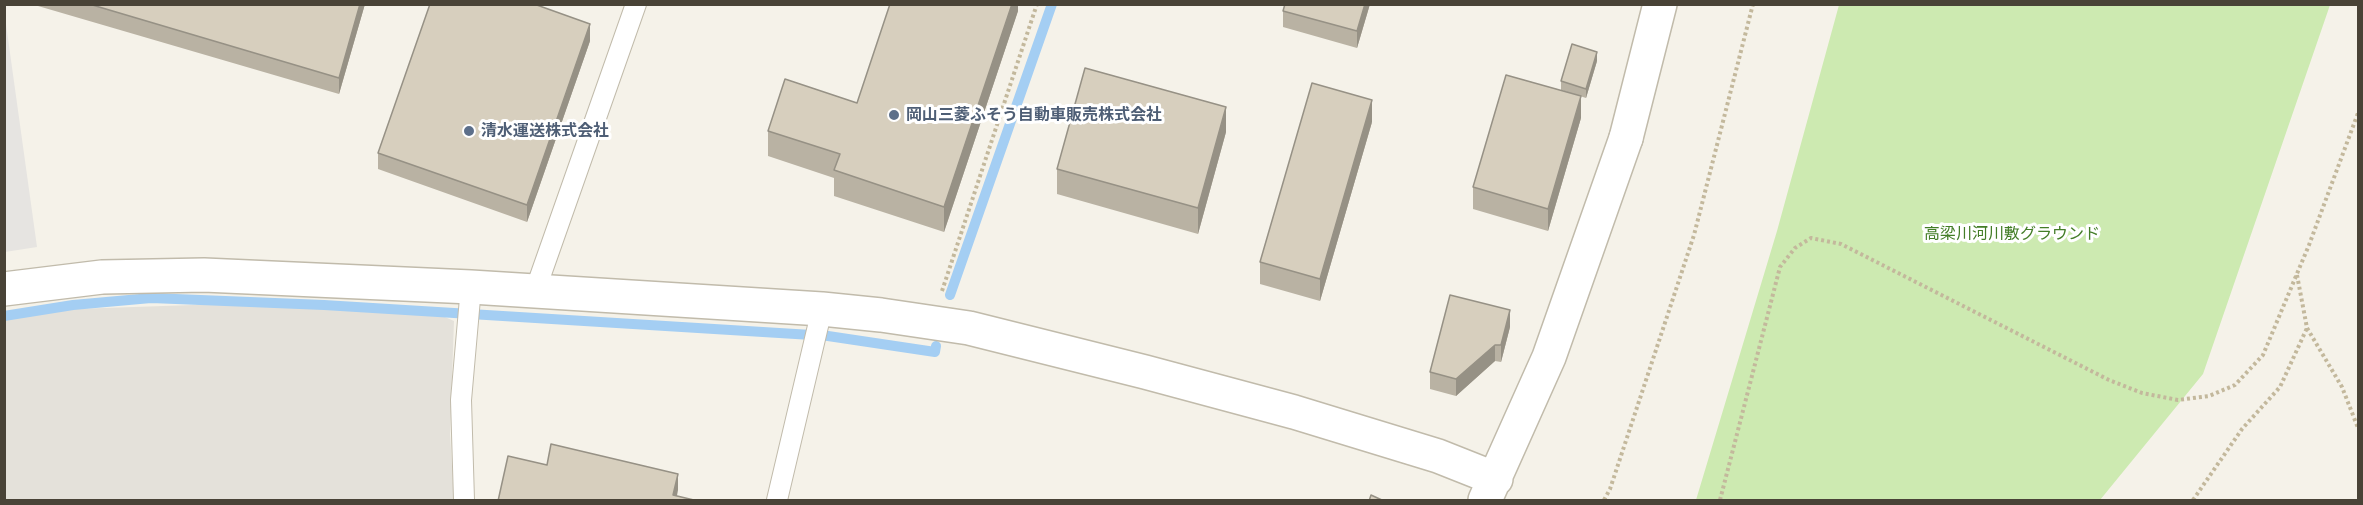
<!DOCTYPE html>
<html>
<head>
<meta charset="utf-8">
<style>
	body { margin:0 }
	#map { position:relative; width:2363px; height:505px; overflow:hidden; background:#f5f2e9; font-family:"Asap Condensed",sans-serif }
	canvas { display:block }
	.frame { position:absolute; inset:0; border:6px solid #494337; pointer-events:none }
</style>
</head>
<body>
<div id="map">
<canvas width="2363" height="505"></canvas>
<div class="frame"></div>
</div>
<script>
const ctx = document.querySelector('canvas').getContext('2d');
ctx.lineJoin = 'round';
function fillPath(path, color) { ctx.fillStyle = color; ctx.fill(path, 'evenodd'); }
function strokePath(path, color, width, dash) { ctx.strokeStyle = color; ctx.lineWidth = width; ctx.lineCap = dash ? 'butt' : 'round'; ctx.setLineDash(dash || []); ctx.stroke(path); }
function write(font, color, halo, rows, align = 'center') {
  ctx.font = font + ' "Asap Condensed","Noto Sans JP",sans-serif'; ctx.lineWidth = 6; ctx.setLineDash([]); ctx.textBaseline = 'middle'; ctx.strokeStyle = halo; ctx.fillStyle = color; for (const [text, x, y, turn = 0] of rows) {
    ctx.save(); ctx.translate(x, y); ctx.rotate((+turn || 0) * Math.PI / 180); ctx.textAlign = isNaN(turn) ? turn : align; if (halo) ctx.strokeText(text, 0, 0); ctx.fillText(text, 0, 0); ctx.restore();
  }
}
const industrial = new Path2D(`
	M 223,304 L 438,314 L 454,321 L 450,434 L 454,500 L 5,500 L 5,320 L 74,309 Z`);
const green = new Path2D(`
	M 1839,5 L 2330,5 L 2203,374 L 2100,500 L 1696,500 L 1777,231 Z`);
const parking = new Path2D(`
	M 5,17 L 37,247 L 5,252 L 4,252 Z`);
const stream = new Path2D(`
	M 950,295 L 1052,4
	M 4,316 L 73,305 L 151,298 L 324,305 L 828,336 L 935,352 L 936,346`);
const path = new Path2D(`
	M 2297,275 L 2307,328 L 2342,387 L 2358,428
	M 942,291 L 1037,4
	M 1604,500 L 1610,489 L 1694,235 L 1753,4
	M 1720,500 L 1780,267 L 1795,248 L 1811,238 L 1841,244 L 2109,380 L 2142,393 L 2178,400 L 2209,396 L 2235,385 L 2263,355 L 2309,245 L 2358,113
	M 2193,500 L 2242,429 L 2280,387 L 2307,328`);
const service = new Path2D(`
	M 535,291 L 636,4
	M 464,500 L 461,400 L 471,287
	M 777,500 L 822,309`);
const minor = new Path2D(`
	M 1626,138 L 1660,4`);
const tertiary = new Path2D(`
	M 4,289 L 102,277 L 204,275 L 471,287 L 822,309 L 881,315 L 969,328 L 1145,372 L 1294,412 L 1438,456 L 1496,479
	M 1485,500 L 1549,357 L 1626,138`);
const wall = new Path2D(`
	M 38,4 L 365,4 L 339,94 L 38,6 Z
	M 1018,4 L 1018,11 L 944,232 L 834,196 L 834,178 L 768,156 L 768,131 L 857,103 Z
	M 1285,4 L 1370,4 L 1357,48 L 1283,27 L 1283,11 Z
	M 590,41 L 527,222 L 378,169 L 378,153 Z
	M 1597,61 L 1586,98 L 1561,90 L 1561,81 Z
	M 1581,118 L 1548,231 L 1473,209 L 1473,187 Z
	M 1372,122 L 1320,301 L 1260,284 L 1260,262 Z
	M 1226,132 L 1198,234 L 1057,194 L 1057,169 Z
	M 1510,327 L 1501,362 L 1495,361 L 1456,396 L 1430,389 L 1430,372 Z`);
const shadedWall = new Path2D(`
	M 360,4 L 365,4 L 339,94 L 339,78 Z
	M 1012,4 L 1018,4 L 1018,11 L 944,232 L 944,207 Z
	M 1365,4 L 1370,4 L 1357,48 L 1357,31 Z
	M 590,24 L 590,41 L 527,222 L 527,205 Z
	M 1597,52 L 1597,61 L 1586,98 L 1586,89 Z
	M 1581,96 L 1581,118 L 1548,231 L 1548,209 Z
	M 1372,100 L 1372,122 L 1320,301 L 1320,279 Z
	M 1226,107 L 1226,132 L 1198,234 L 1198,208 Z
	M 1510,310 L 1510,327 L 1501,362 L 1501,345 Z
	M 1495,345 L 1495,361 L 1456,396 L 1456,379 Z
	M 678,474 L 678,490 L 676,501 L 673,495 Z`);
const building = new Path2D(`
	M 89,4 L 360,4 L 339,78 Z
	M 430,4 L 534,4 L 590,24 L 527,205 L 378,153 Z
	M 890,4 L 1012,4 L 944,207 L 834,170 L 840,154 L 768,131 L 785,79 L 857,103 Z
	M 1285,4 L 1365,4 L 1357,31 L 1283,11 Z
	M 1572,44 L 1597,52 L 1586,89 L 1561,81 Z
	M 1085,68 L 1226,107 L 1198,208 L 1057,169 Z
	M 1506,75 L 1581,96 L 1548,209 L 1473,187 Z
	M 1312,83 L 1372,100 L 1320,279 L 1260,262 Z
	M 1450,295 L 1510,310 L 1501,345 L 1495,345 L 1456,379 L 1430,372 Z
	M 551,444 L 678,474 L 673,495 L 698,501 L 498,501 L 508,456 L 547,465 Z
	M 1371,495 L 1384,501 L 1369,501 Z`);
const markers = [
	[894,115,6,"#5c6f8a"],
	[469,131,6,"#5c6f8a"]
];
const serviceNames = [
	["岡山三菱ふそう自動車販売株式会社",906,115],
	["清水運送株式会社",481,131]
];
const parkNames = [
	["高梁川河川敷グラウンド",2012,234]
];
fillPath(industrial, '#e4e1da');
fillPath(green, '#cdeab1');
fillPath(parking, '#e6e4e1');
strokePath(stream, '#a4cef3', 10);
strokePath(service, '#c1bbab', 22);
strokePath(minor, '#c1bbab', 36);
strokePath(tertiary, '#c1bbab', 36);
strokePath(path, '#c3b89c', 4, [3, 3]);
strokePath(service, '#fff', 20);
strokePath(minor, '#fff', 33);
strokePath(tertiary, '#fff', 33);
fillPath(wall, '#b9b2a3');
fillPath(shadedWall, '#969185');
fillPath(building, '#d7cfbe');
strokePath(building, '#969185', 1.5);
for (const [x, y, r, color] of markers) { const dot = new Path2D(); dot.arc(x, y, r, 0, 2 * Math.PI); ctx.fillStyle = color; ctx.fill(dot); strokePath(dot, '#fff', 2); }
write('bold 16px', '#4e5e75', '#fff', serviceNames, 'left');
write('16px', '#437d27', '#fff', parkNames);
</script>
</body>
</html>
